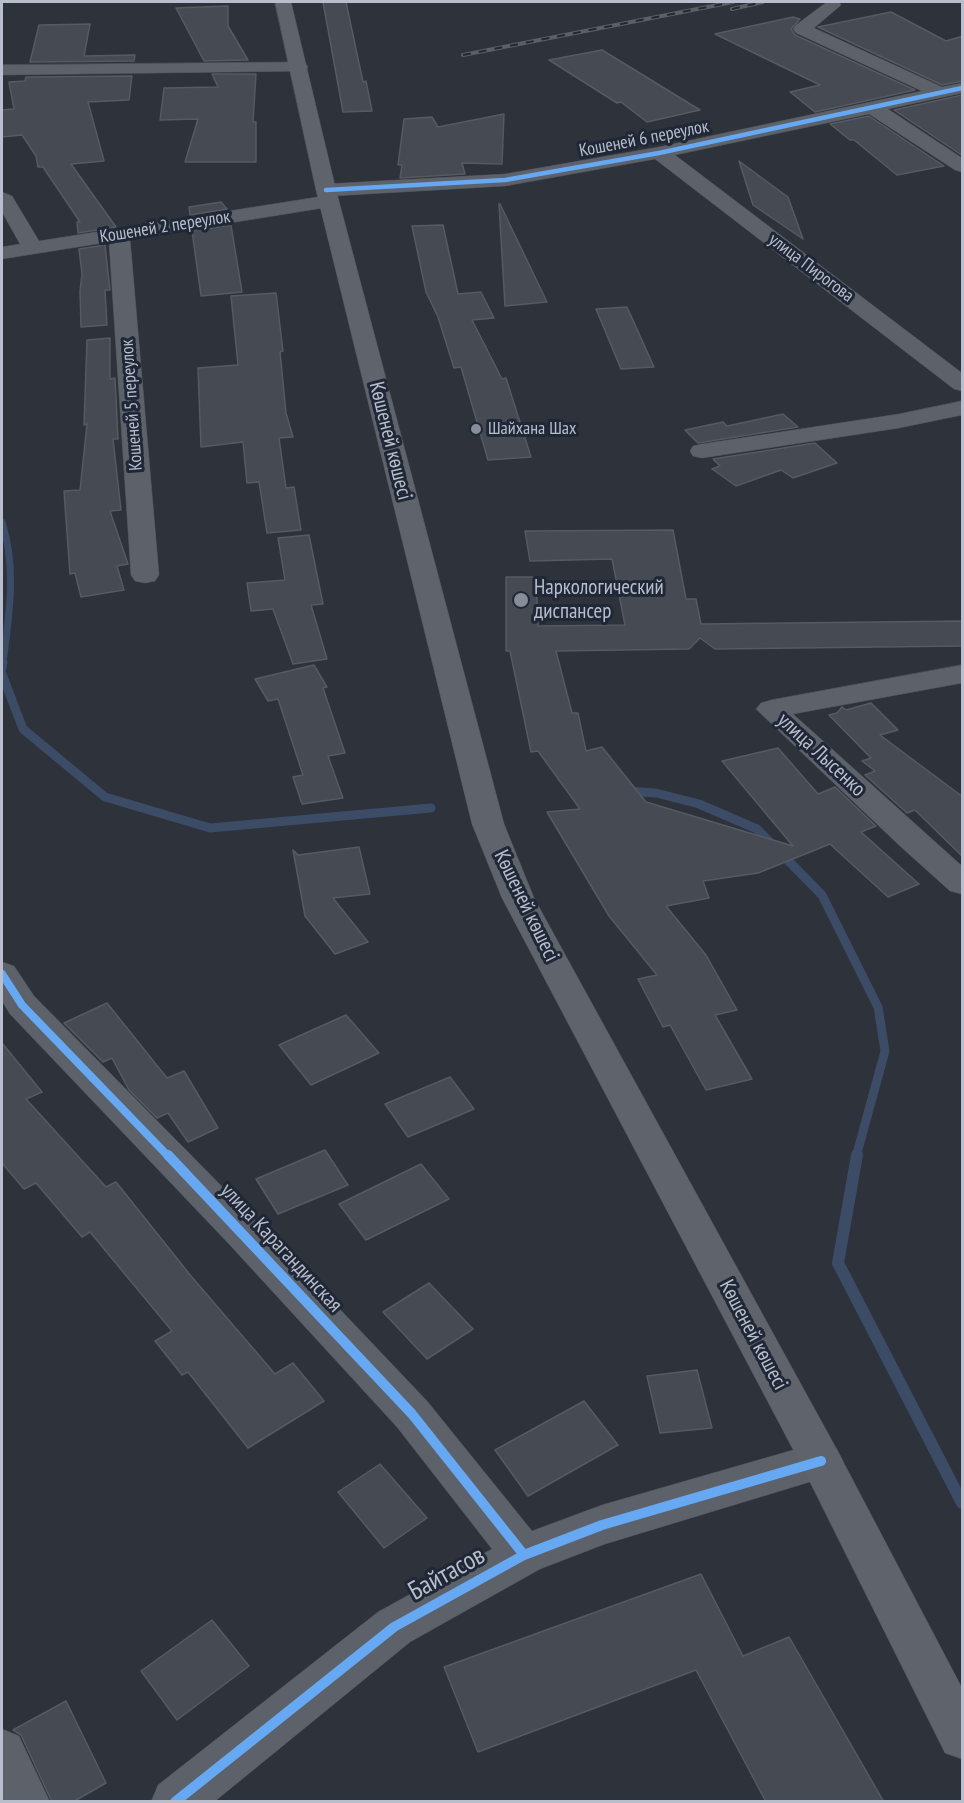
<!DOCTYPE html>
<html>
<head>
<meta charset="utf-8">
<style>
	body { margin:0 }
	#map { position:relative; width:964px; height:1803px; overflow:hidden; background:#2d323b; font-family:"PT Sans Narrow",sans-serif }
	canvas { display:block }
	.frame { position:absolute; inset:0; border:3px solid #b8becb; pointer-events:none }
</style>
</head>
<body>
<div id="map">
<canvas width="964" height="1803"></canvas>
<div class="frame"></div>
</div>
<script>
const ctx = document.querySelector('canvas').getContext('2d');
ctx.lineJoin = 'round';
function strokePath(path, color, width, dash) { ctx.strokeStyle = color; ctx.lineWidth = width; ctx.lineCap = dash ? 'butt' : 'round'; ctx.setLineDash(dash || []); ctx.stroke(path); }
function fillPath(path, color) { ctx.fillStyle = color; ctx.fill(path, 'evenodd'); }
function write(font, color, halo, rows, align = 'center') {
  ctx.font = font + ' "PT Sans Narrow",sans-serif'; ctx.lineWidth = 6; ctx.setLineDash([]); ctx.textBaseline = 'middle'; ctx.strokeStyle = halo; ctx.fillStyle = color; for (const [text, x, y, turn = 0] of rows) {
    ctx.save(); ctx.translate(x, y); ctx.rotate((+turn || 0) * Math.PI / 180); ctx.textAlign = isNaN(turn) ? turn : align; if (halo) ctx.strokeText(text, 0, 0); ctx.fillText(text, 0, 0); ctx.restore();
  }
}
const streamFar2 = new Path2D(`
	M 2,522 C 17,569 9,615 3,663`);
const streamFar1 = new Path2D(`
	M 2,668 L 3,662
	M 2,674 L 23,729 L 105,797 L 210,828 L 431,808
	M 625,791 L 656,793 L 699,804 L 757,829 L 822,895 L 878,1007 L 885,1051 L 856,1157`);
const stream = new Path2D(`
	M 857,1155 L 838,1263 L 962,1503`);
const building = new Path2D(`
	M 323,2 L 346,2 L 363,82 L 366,81 L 372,111 L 343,112 Z
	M 228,6 L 228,26 L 248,60 L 204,61 L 176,8 Z
	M 891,12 L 946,41 L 963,36 L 963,81 L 942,85 L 818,27 Z
	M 793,17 L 800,19 L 791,29 L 795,35 L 915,90 L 815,112 L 790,92 L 820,85 L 715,34 Z
	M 90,24 L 84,56 L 135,55 L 134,61 L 30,62 L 39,25 Z
	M 602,50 L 700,110 L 647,122 L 621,102 L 617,103 L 549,60 Z
	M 212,74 L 256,74 L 253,122 L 256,122 L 256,162 L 185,162 L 198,119 L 160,120 L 164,88 L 218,87 Z
	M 132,76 L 129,100 L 88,102 L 104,161 L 71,164 L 116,227 L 78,233 L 77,222 L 80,222 L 43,167 L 38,167 L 36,156 L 22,135 L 2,137 L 2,110 L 14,109 L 9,82 L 25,81 L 26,77 Z
	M 962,95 L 963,156 L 894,110 Z
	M 504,114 L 502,164 L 462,163 L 465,174 L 400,178 L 402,165 L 398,165 L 404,119 L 432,117 L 438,127 Z
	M 869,116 L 944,166 L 897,175 L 854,140 L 850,140 L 830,124 Z
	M 739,161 L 788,197 L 803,239 L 753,205 Z
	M 221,202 L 227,209 L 190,215 L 189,207 Z
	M 499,204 L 500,204 L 547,302 L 505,306 Z
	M 231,225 L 242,292 L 201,296 L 192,231 Z
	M 443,225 L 458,294 L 481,292 L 494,318 L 472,320 L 502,379 L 506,378 L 531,457 L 488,460 L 461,367 L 454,368 L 438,317 L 426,292 L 412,226 Z
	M 105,245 L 110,290 L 105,290 L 107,325 L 81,327 L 80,291 L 82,274 L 79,249 Z
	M 276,293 L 283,351 L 280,352 L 286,413 L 293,437 L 279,438 L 286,488 L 294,487 L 301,530 L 267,533 L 259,482 L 247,483 L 243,442 L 201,447 L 198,368 L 238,365 L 231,296 Z
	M 627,307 L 654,367 L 621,369 L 596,309 Z
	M 110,338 L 110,379 L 115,378 L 118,439 L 113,439 L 121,510 L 110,511 L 128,564 L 117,566 L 124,590 L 81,597 L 75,573 L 70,574 L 64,491 L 80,490 L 87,424 L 84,425 L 87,340 Z
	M 783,414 L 798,427 L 698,443 L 685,430 L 723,422 L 727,426 Z
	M 815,443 L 837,463 L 793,478 L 781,470 L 736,486 L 712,469 L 720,466 L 713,459 Z
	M 673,530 L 686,599 L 696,599 L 701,624 L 963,621 L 963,646 L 715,649 L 700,638 L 689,649 L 556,651 L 572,713 L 578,713 L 586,751 L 602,747 L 646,802 L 793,846 L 722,761 L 778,748 L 818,794 L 835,787 L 876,826 L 861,832 L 919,884 L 888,897 L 830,844 L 758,873 L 703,881 L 709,898 L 666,906 L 706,955 L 737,1010 L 715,1015 L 752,1079 L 706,1090 L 670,1025 L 663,1027 L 638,979 L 657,975 L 609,916 L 547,812 L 580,809 L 538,751 L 531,752 L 510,651 L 506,651 L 506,577 L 536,577 L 538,626 L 625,625 L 612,559 L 530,561 L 525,531 Z
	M 309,535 L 323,604 L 311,605 L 327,659 L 293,664 L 273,609 L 251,611 L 247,583 L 285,580 L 278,538 Z
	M 314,665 L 327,687 L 323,688 L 345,753 L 328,756 L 343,798 L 302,804 L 293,777 L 303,775 L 278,699 L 268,701 L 255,679 Z
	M 871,703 L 898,730 L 880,735 L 963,797 L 963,857 L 915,810 L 907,813 L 865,775 L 875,771 L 862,761 L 871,758 L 829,715 L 837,713 L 842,707 L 846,710 Z
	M 359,847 L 370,894 L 333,898 L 368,942 L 335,954 L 305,916 L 293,850 L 298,855 Z
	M 107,1003 L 167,1078 L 184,1071 L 218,1128 L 188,1142 L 168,1113 L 157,1118 L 129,1090 L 112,1058 L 103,1062 L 64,1023 Z
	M 346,1015 L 379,1053 L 311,1085 L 279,1045 Z
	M 2,1043 L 42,1092 L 26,1099 L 106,1187 L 116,1182 L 191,1276 L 275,1374 L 293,1363 L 324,1401 L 248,1448 L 188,1372 L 182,1375 L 155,1341 L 172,1331 L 90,1232 L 82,1237 L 36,1183 L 24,1189 L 2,1163 Z
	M 450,1077 L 474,1109 L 408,1137 L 385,1104 Z
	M 325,1150 L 348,1185 L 278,1214 L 256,1179 Z
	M 421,1164 L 449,1199 L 366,1240 L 339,1204 Z
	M 429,1283 L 473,1329 L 427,1359 L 383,1312 Z
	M 697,1370 L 712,1428 L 660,1433 L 647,1376 Z
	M 584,1401 L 618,1445 L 528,1496 L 495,1450 Z
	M 380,1464 L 427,1518 L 384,1548 L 338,1492 Z
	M 701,1574 L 743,1656 L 789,1637 L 884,1802 L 766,1802 L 696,1670 L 478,1752 L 444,1667 Z
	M 212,1620 L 249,1666 L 177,1720 L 141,1671 Z
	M 66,1701 L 106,1783 L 73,1802 L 52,1802 L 21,1735 L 13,1730 Z`);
const minor = new Path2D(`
	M 827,2 L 839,2 L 841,5 L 814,28 L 942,87 L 962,83 L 962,93 L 888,109 L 962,158 L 962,172 L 955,170 L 869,114 L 675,155 L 962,373 L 962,391 L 954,389 L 655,159 L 505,186 L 332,196 L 339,201 L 336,205 L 329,207 L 130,239 L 159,575 L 155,581 L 145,583 L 135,581 L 131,575 L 109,242 L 2,259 L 2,247 L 20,244 L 2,212 L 2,192 L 12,196 L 39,241 L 324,196 L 319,194 L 316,190 L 319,186 L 326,184 L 505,174 L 659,147 L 922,91 L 796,33 L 793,29 L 796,25 Z
	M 299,62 L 305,63 L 308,67 L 305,71 L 2,75 L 2,65 Z
	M 962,401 L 962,415 L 899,428 L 702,458 L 693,456 L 690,451 L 693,446 L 702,444 L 899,414 Z
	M 962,665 L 962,683 L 793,714 L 962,866 L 962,894 L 950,891 L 900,846 L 756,709 L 761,703 L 771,700 Z
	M 2,962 L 14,966 L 34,996 L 257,1222 L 427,1401 L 532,1531 L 602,1505 L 821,1442 L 836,1448 L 843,1461 L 836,1474 L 605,1544 L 540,1569 L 410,1642 L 214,1802 L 151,1802 L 158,1785 L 378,1612 L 492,1549 L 397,1427 L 229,1244 L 10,1014 L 2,1001 Z
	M 2,1729 L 19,1736 L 50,1802 L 2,1802 Z`);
const major = new Path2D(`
	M 275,2 L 291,2 L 336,190 L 504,824 L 534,898 L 836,1448 L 962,1688 L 962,1759 L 945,1753 L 806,1474 L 502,898 L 472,824 L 316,190 Z`);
const rail = new Path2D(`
	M 732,9 L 763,2
	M 463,55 L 733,2`);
const cyclewayFar2 = new Path2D(`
	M 326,190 L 505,180 L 659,153 L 962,88`);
const cyclewayFar1 = new Path2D(`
	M 2,974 L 22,1005 L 169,1157`);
const cycleway = new Path2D(`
	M 168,1155 L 412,1414 L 524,1555
	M 175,1802 L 394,1627 L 524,1555 L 602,1525 L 821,1461`);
const markers = [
	[476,429,6,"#878d99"],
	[521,600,8,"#878d99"]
];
const farStreetnames = [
	["Кошеней 6 переулок",644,139,-11],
	["Кошеней 2 переулок",165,227,-9],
	["улица Пирогова",811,268,37],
	["Кошеней 5 переулок",132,405,-94]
];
const farPoinames = [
	["Шайхана Шах",488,429]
];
const streetNames = [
	["Көшеней көшесі",390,441,76],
	["улица Лысенко",821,755,43],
	["Көшеней көшесі",526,906,64],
	["улица Карагандинская",281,1248,47],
	["Көшеней көшесі",753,1335,62]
];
const poiNames = [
	["Наркологический",534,588],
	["диспансер",534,612]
];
const nearStreetnames = [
	["Байтасов",447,1574,-29]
];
strokePath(streamFar2, '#3c4b66', 7);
strokePath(streamFar1, '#3c4b66', 9);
strokePath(stream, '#3c4b66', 12);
fillPath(building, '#464a52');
strokePath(building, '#555a63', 1.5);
strokePath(minor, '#494d53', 1);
strokePath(major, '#4b4f58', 1);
fillPath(minor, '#5d6169');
fillPath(major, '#5f636b');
strokePath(rail, '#5c6066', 4);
strokePath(rail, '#202837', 2, [8]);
strokePath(cyclewayFar2, '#66a8f1', 4.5);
strokePath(cyclewayFar1, '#66a8f1', 8);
strokePath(cycleway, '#66a8f1', 10);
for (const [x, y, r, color] of markers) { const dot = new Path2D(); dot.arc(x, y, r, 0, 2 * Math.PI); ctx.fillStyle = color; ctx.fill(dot); strokePath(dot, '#202837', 2); }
write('18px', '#b8becb', '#202837', farStreetnames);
write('18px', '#b8becb', '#202837', farPoinames, 'left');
write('21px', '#b8becb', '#202837', streetNames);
write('21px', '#b8becb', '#202837', poiNames, 'left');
write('26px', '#b8becb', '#202837', nearStreetnames);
</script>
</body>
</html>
